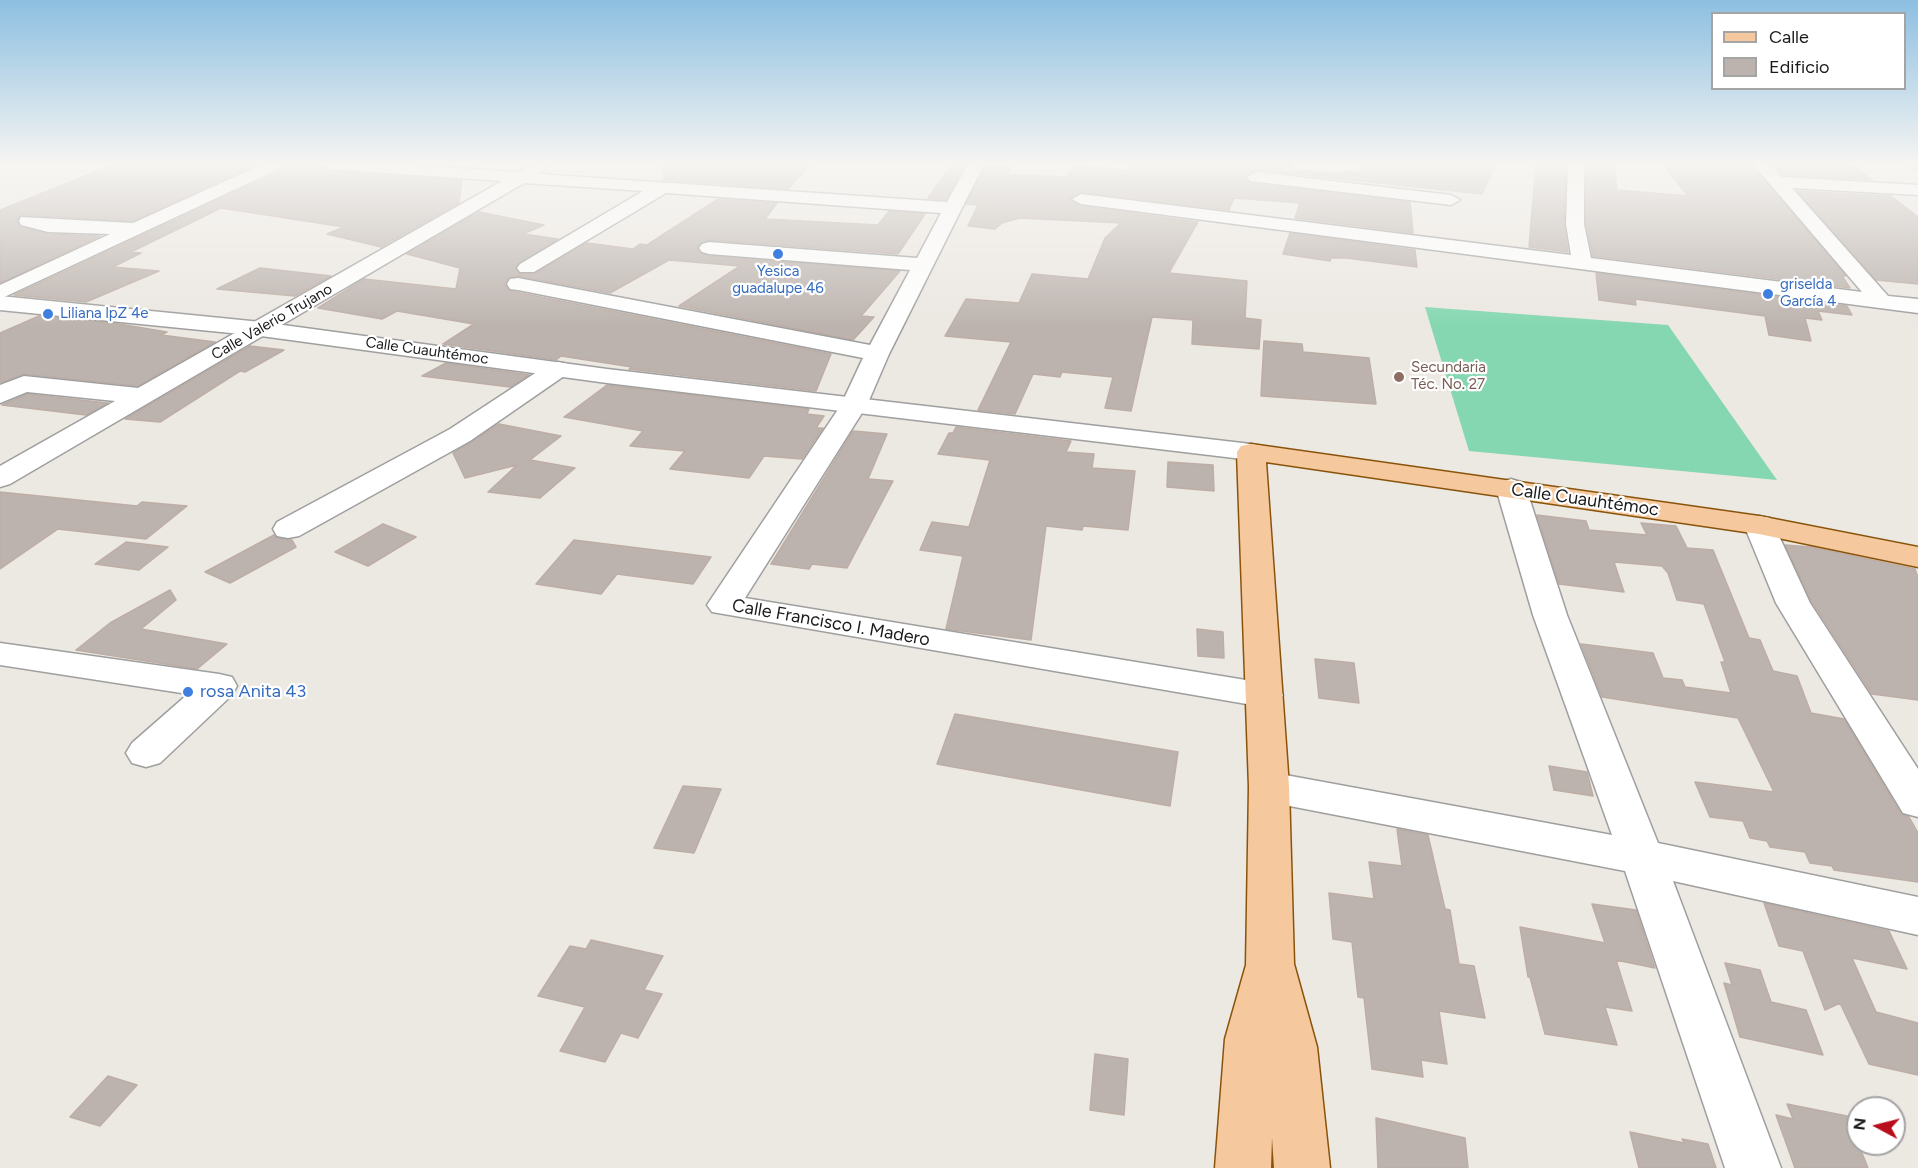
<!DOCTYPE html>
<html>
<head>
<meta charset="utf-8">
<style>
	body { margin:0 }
	#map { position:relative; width:1918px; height:1168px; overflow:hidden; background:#ece8e2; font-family:Figtree,sans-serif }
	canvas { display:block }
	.legend { position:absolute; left:1711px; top:12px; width:195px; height:78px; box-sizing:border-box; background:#fff; border:2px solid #a4a4a4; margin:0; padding:8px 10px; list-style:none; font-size:18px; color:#1b1b1b }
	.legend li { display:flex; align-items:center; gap:12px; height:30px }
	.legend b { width:30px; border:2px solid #a4a4a4 }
	.north { position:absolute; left:1846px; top:1096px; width:60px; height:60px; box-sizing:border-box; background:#fff; border:2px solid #a4a4a4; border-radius:50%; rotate:277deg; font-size:16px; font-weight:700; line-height:24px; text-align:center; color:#1b1b1b }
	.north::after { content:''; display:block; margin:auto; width:21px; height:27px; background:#b90d1c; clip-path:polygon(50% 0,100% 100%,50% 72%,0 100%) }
</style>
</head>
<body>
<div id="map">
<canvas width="1918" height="1168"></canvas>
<ul class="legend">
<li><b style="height:8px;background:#f5c89e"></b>Calle</li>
<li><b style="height:16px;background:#bcb3ae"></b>Edificio</li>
</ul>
<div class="north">N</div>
</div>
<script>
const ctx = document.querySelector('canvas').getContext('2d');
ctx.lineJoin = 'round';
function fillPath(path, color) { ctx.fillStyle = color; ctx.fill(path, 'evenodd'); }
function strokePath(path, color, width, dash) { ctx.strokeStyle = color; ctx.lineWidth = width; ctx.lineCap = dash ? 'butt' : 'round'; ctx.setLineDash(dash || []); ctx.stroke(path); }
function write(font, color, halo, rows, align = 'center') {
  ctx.font = font + ' Figtree,sans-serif'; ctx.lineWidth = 4.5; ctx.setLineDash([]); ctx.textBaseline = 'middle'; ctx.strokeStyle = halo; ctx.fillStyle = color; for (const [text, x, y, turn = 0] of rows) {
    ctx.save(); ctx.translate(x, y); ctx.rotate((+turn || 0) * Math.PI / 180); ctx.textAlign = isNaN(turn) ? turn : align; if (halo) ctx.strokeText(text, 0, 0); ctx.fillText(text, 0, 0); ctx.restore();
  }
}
const pitch = new Path2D(`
	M 1425,307 L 1668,325 L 1777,480 L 1469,451 Z`);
const building = new Path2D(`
	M 115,164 L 259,164 L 133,221 L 21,215 L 17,220 L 20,227 L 48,234 L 100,236 L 0,283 L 0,210 Z
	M 285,164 L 320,164 L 330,171 L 462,180 L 459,203 L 381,247 L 327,234 L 344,227 L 221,208 L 131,252 L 141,253 L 113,267 L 159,271 L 86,302 L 14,295 L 282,170 Z
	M 664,164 L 811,164 L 788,189 L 663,180 Z
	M 952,164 L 965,164 L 946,200 L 928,198 Z
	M 1129,164 L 1291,165 L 1293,170 L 1342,173 L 1342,171 L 1361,172 L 1362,164 L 1496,164 L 1482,194 L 1256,170 L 1245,177 L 1250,183 L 1410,202 L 1413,233 L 1295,218 L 1300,203 L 1234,198 L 1229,210 L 1080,192 L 1070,200 L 1081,206 L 1198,222 L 1169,273 L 1247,281 L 1245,318 L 1261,320 L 1259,349 L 1192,344 L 1193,320 L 1152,317 L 1131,411 L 1105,408 L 1113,377 L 1062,372 L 1060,377 L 1033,374 L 1015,414 L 978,410 L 1011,342 L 945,336 L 966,299 L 1019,303 L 1032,274 L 1088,279 L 1105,238 L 1121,223 L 1020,218 L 1002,223 L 995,229 L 968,226 L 978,205 L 966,204 L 986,165 L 1011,166 L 1007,174 L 1066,177 L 1075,166 L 1129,170 Z
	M 1536,164 L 1566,164 L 1564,224 L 1568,252 L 1529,247 Z
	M 1586,164 L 1614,164 L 1617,190 L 1688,196 L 1663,164 L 1751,164 L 1846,276 L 1842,276 L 1850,288 L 1593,256 L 1586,224 Z
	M 1773,164 L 1853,165 L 1872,180 L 1783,175 Z
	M 1797,191 L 1891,196 L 1918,217 L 1918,284 L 1876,280 Z
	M 718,199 L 777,203 L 765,219 L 878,225 L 889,211 L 925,214 L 898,254 L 709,240 L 697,247 L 700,253 L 709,256 L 900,271 L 861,316 L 874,317 L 853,340 L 679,306 L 740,266 L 669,260 L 610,293 L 518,276 L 508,278 L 505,285 L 510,291 L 831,354 L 816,391 L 629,369 L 632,367 L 561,356 L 556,360 L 443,344 L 474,324 L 397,311 L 382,319 L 318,308 L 364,279 L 456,289 L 460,268 L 407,254 L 479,212 L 544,225 L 523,234 L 558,239 L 515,267 L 520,274 L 534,274 L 587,243 L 633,249 L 640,244 L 647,245 Z
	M 1290,233 L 1415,250 L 1417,267 L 1346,258 L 1331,258 L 1330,261 L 1283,254 Z
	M 260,268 L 331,276 L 295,296 L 217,289 Z
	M 1596,273 L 1847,306 L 1852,315 L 1818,311 L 1822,320 L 1805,318 L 1811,341 L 1769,335 L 1765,316 L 1635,299 L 1636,305 L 1599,300 Z
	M 39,316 L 113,323 L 167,332 L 161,335 L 215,342 L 138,386 L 24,374 L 0,383 L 0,333 Z
	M 1264,341 L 1302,344 L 1303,352 L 1369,358 L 1376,404 L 1261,396 Z
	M 250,346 L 284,350 L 245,372 L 240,371 L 160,422 L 125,419 Z
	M 446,363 L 529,375 L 510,387 L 422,376 Z
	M 607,385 L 809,409 L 807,414 L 824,416 L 816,428 L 823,428 L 802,459 L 764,456 L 749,478 L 670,469 L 685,451 L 630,446 L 643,431 L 564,417 Z
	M 27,394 L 108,403 L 86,415 L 2,405 Z
	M 499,424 L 561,436 L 530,460 L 575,468 L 540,498 L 488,492 L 517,465 L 465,478 L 453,453 Z
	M 956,427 L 1071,441 L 1066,452 L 1094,454 L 1092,468 L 1135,471 L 1128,530 L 1083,526 L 1082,530 L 1046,526 L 1031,640 L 946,629 L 963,556 L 920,550 L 932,522 L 969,527 L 990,460 L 938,454 L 949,433 L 953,433 Z
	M 853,431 L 887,434 L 868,479 L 893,481 L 847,568 L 812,564 L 809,569 L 771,564 Z
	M 1168,462 L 1213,465 L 1214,491 L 1167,487 Z
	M 0,492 L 137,506 L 142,502 L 187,506 L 146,539 L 58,529 L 0,569 Z
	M 1537,515 L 1586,521 L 1589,530 L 1647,535 L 1641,523 L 1676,526 L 1687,548 L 1713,550 L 1749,638 L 1760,640 L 1773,671 L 1797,676 L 1811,713 L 1844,719 L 1901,814 L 1909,817 L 1918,833 L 1918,882 L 1834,870 L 1832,866 L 1810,863 L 1805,852 L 1770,847 L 1767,841 L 1750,838 L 1743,821 L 1710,817 L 1695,782 L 1774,792 L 1738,718 L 1602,697 L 1581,644 L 1653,653 L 1663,678 L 1682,680 L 1685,687 L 1731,693 L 1721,662 L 1725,662 L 1704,604 L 1677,600 L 1668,573 L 1662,566 L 1614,562 L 1624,592 L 1559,584 Z
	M 383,524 L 416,537 L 368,566 L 335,552 Z
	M 274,535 L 277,538 L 292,540 L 296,547 L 230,583 L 205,572 Z
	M 574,540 L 711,557 L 693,584 L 617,574 L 601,594 L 536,584 Z
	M 126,542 L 168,547 L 139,570 L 95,564 Z
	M 1785,545 L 1811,547 L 1915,569 L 1918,578 L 1918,700 L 1872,694 L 1812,602 Z
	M 170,590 L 176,600 L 141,629 L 227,644 L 197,669 L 76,650 L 110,623 Z
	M 1197,629 L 1223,632 L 1224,658 L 1198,656 Z
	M 1315,659 L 1354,663 L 1359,703 L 1319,698 Z
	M 955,714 L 1178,752 L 1170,806 L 937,764 Z
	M 1549,766 L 1587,772 L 1593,796 L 1554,790 Z
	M 683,786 L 721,789 L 694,853 L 654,848 Z
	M 1397,829 L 1428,835 L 1445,909 L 1450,910 L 1459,964 L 1474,966 L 1485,1018 L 1439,1011 L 1447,1064 L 1421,1060 L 1423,1077 L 1372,1069 L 1364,998 L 1358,997 L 1352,942 L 1333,939 L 1329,893 L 1374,899 L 1369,862 L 1402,866 Z
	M 1764,903 L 1889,931 L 1907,969 L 1852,958 L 1876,1012 L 1918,1023 L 1918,1075 L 1869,1064 L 1840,1003 L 1825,1010 L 1803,951 L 1779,946 Z
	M 1592,904 L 1636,910 L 1655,968 L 1616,960 L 1632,1011 L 1605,1007 L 1617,1045 L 1545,1034 L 1530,977 L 1528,977 L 1520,927 L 1605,943 Z
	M 591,940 L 663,956 L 644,990 L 662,994 L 638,1038 L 621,1033 L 605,1062 L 560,1051 L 585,1007 L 538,996 L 570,946 L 586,949 Z
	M 1725,963 L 1760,970 L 1771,1002 L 1806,1010 L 1823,1055 L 1740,1037 L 1724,983 L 1732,985 Z
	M 1095,1054 L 1128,1059 L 1124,1115 L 1090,1110 Z
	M 108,1076 L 137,1085 L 100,1126 L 70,1117 Z
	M 1787,1104 L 1847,1116 L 1868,1168 L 1795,1168 L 1776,1115 L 1793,1119 Z
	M 1376,1118 L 1465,1138 L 1468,1168 L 1378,1168 Z
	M 1630,1132 L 1684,1143 L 1682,1139 L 1708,1144 L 1716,1168 L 1639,1168 Z`);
const minor = new Path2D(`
	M 263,164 L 283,164 L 281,168 L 0,299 L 0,285 L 110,234 L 48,232 L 21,225 L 19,221 L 21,217 L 133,223 Z
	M 322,164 L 395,164 L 518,172 L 533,164 L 552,164 L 539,174 L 947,202 L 968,164 L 984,164 L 889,354 L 867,405 L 745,598 L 1264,683 L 1277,686 L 1283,695 L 1277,704 L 1264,707 L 712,612 L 707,605 L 841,405 L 863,358 L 518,290 L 510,289 L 507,284 L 510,279 L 518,278 L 870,345 L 910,270 L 709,254 L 702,252 L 699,248 L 702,244 L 709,242 L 917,258 L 941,213 L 666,193 L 534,272 L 520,272 L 517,268 L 520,264 L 643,191 L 524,183 L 10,484 L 0,487 L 0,466 L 115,401 L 27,392 L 0,403 L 0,385 L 24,376 L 138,388 L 502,181 L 330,169 Z
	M 1568,164 L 1584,164 L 1584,224 L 1591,258 L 1862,292 L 1753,164 L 1770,164 L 1782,177 L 1918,185 L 1918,195 L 1792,188 L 1888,296 L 1918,299 L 1918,313 L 1081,204 L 1072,199 L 1081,194 L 1571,255 L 1566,224 Z
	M 1908,164 L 1918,164 L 1918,169 L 1910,168 Z
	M 1256,172 L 1451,195 L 1460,200 L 1451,205 L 1250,181 L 1247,177 Z
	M 558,362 L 567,364 L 570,369 L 567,374 L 470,441 L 299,536 L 288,538 L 277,536 L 273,529 L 277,522 L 450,429 L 549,364 Z
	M 1511,479 L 1521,482 L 1526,488 L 1567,615 L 1658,843 L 1918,897 L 1918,935 L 1673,881 L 1781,1168 L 1725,1168 L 1625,871 L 1269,802 L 1255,798 L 1249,787 L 1255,776 L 1269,772 L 1612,835 L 1533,615 L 1496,488 L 1501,482 Z
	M 1759,516 L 1770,518 L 1774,525 L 1810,603 L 1918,769 L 1918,817 L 1903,813 L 1776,603 L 1744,525 L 1748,518 Z
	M 0,643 L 219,674 L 232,677 L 237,686 L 232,695 L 160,763 L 146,767 L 132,763 L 126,753 L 132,743 L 188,694 L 0,665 Z`);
const tertiary = new Path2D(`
	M 0,296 L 261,322 L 607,369 L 1251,444 L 1261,446 L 1265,452 L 1261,458 L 1251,460 L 607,383 L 261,336 L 0,310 Z`);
const primary = new Path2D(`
	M 1251,444 L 1759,516 L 1918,547 L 1918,567 L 1759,534 L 1266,462 L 1289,787 L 1294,964 L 1317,1047 L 1330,1168 L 1274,1168 L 1272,1138 L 1271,1168 L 1215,1168 L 1225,1039 L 1246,965 L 1249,787 L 1237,452 L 1241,446 Z`);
const markers = [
	[778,254,6,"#3f7fe0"],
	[1768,294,6,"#3f7fe0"],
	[48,314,6,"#3f7fe0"],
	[1399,377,6,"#8d6e63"],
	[188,692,6,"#3f7fe0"]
];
const farShopnames = [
	["Yesica",778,272,"center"],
	["guadalupe 46",778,289,"center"],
	["griselda",1780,285],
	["García 4",1780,302],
	["Liliana lpZ 4e",60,314]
];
const farStreetnames = [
	["Calle Valerio Trujano",272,322,-30],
	["Calle Cuauhtémoc",427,351,8]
];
const farEducationnames = [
	["Secundaria",1411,368],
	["Téc. No. 27",1411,385]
];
const streetNames = [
	["Calle Cuauhtémoc",1585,500,8],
	["Calle Francisco I. Madero",831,623,10]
];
const shopNames = [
	["rosa Anita 43",200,692]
];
fillPath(pitch, '#84d7b0');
fillPath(building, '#bcb3ae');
strokePath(building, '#bdada5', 1.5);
strokePath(minor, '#9f9f9f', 3);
strokePath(tertiary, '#9f9f9f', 3);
strokePath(primary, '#89540a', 3);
fillPath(minor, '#fff');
fillPath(tertiary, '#fff');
fillPath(primary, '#f5c89e');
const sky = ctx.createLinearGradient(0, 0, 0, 327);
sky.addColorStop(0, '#8dbfe1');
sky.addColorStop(0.5, '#f6f5f2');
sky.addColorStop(1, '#f6f5f200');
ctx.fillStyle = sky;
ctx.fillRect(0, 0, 1918, 327);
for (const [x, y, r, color] of markers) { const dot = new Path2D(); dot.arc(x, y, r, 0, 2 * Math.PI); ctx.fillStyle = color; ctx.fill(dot); strokePath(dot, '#fff', 2); }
write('15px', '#366cbe', '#fff', farShopnames, 'left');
write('15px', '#1b1b1b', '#fff', farStreetnames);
write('15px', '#785e54', '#fff', farEducationnames, 'left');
write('18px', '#1b1b1b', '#fff', streetNames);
write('18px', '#366cbe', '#fff', shopNames, 'left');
</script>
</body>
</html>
